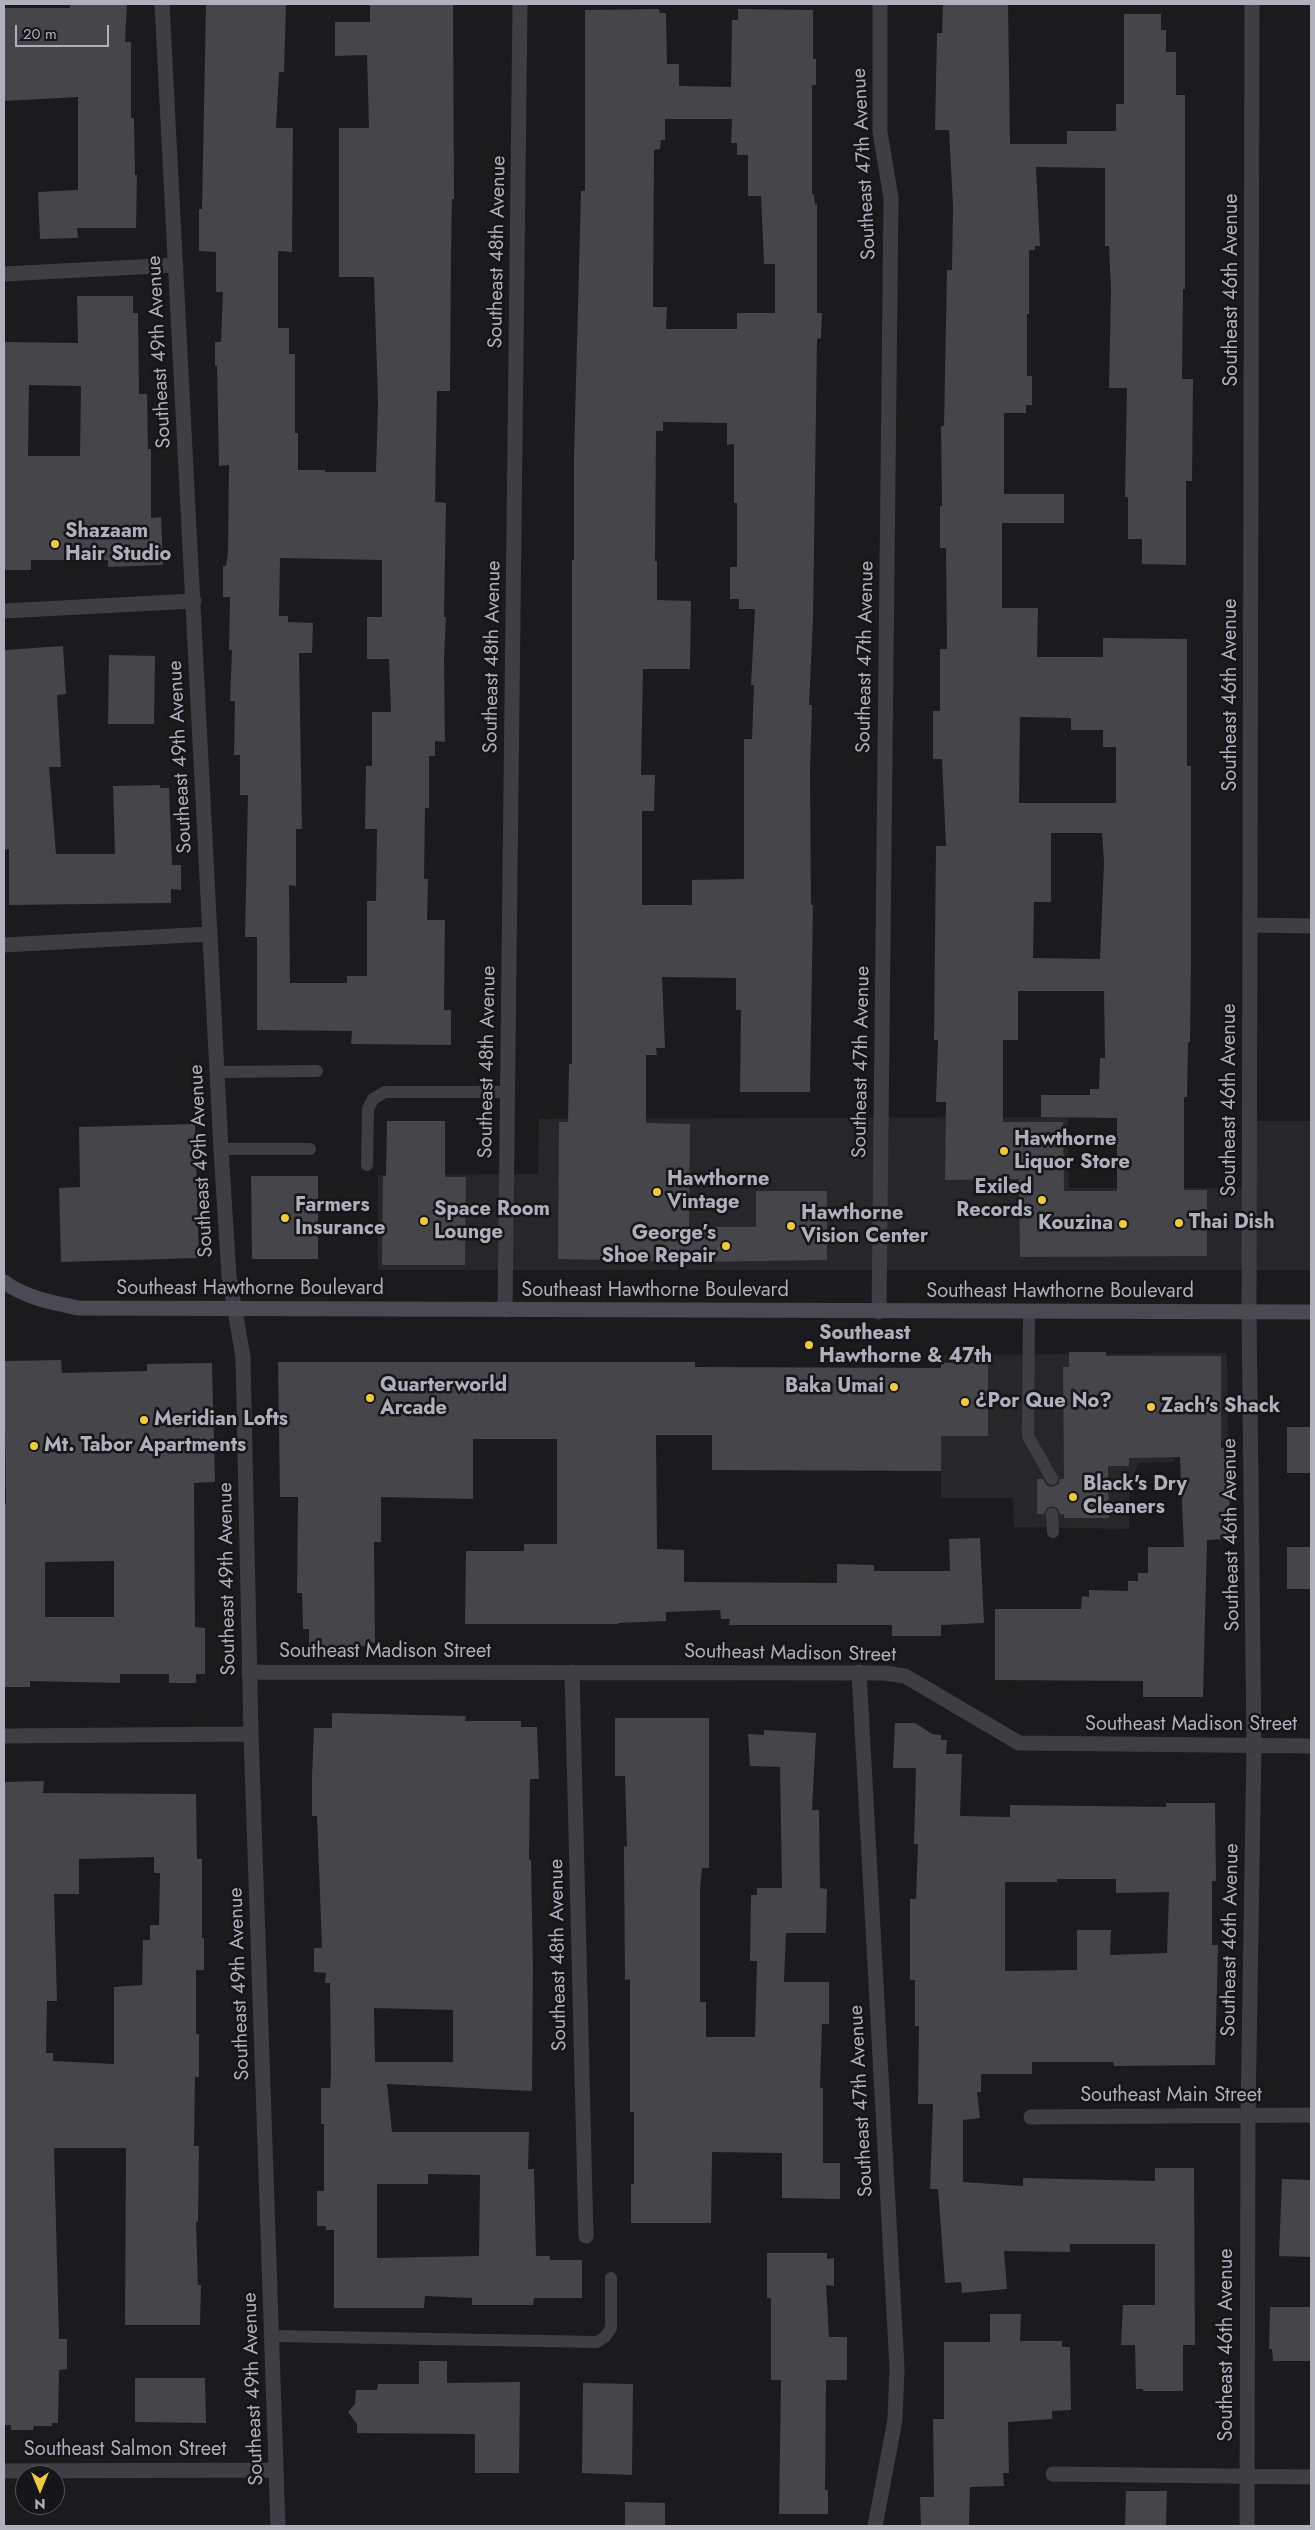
<!DOCTYPE html>
<html>
<head>
<meta charset="utf-8">
<style>
	body { margin:0 }
	#map { position:relative; width:1315px; height:2530px; overflow:hidden; background:#1b1b1d; font-family:Jost,sans-serif }
	canvas { display:block }
	.frame { position:absolute; inset:0; border:5px solid #aeb0bc; pointer-events:none }
	.north { position:absolute; left:15px; top:2465px; width:50px; height:50px; box-sizing:border-box; background:#161618; border:1px solid #53545a; border-radius:50%; rotate:180deg; font-size:14px; font-weight:700; line-height:20px; text-align:center; color:#aeb0bc }
	.north::after { content:''; display:block; margin:auto; width:18px; height:22px; background:#efca41; clip-path:polygon(50% 0,100% 100%,50% 72%,0 100%) }
	.scale { position:absolute; left:15px; top:25px; width:94px; height:22px; box-sizing:border-box; border:2px solid #aeb0bc; border-top:0; padding-left:6px; font-size:15px; line-height:18px; white-space:nowrap; color:#aeb0bc; -webkit-text-stroke:4px #161618; paint-order:stroke }
</style>
</head>
<body>
<div id="map">
<canvas width="1315" height="2530"></canvas>
<div class="frame"></div>
<div class="north">N</div>
<div class="scale">20 m</div>
</div>
<script>
const ctx = document.querySelector('canvas').getContext('2d');
ctx.lineJoin = 'round';
function fillPath(path, color) { ctx.fillStyle = color; ctx.fill(path, 'evenodd'); }
function strokePath(path, color, width, dash) { ctx.strokeStyle = color; ctx.lineWidth = width; ctx.lineCap = dash ? 'butt' : 'round'; ctx.setLineDash(dash || []); ctx.stroke(path); }
function write(font, color, halo, rows, align = 'center') {
  ctx.font = font + ' Jost,sans-serif'; ctx.lineWidth = 5; ctx.setLineDash([]); ctx.textBaseline = 'middle'; ctx.strokeStyle = halo; ctx.fillStyle = color; for (const [text, x, y, turn = 0] of rows) {
    ctx.save(); ctx.translate(x, y); ctx.rotate((+turn || 0) * Math.PI / 180); ctx.textAlign = isNaN(turn) ? turn : align; if (halo) ctx.strokeText(text, 0, 0); ctx.fillText(text, 0, 0); ctx.restore();
  }
}
const built = new Path2D(`
	M 1068,1117 L 1069,1188 L 1247,1188 L 1248,1121 L 1311,1121 L 1311,1270 L 378,1270 L 378,1175 L 538,1174 L 539,1119 Z
	M 1227,1353 L 1228,1441 L 1175,1442 L 1174,1462 L 1139,1463 L 1130,1482 L 1129,1529 L 1014,1527 L 1013,1498 L 941,1498 L 941,1355 Z`);
const building = new Path2D(`
	M 70,4 L 127,4 L 125,42 L 131,42 L 131,118 L 134,118 L 135,175 L 137,175 L 136,228 L 77,228 L 78,238 L 40,239 L 38,192 L 78,190 L 78,97 L 4,101 L 4,8 L 70,8 Z
	M 206,4 L 286,4 L 284,72 L 279,72 L 276,128 L 293,128 L 292,252 L 278,251 L 278,328 L 289,328 L 289,354 L 295,354 L 295,433 L 298,433 L 298,470 L 325,470 L 325,472 L 376,472 L 378,401 L 374,277 L 339,277 L 339,128 L 369,128 L 367,55 L 335,56 L 335,22 L 370,22 L 370,4 L 453,4 L 454,199 L 452,199 L 451,253 L 450,391 L 437,391 L 435,502 L 446,503 L 444,617 L 446,617 L 444,659 L 445,742 L 435,741 L 435,756 L 429,756 L 429,808 L 425,808 L 424,879 L 428,879 L 427,920 L 445,920 L 444,1010 L 451,1010 L 451,1045 L 351,1044 L 352,1031 L 257,1030 L 257,937 L 245,937 L 248,795 L 240,795 L 240,755 L 234,755 L 235,701 L 230,701 L 232,650 L 229,650 L 230,597 L 223,597 L 223,566 L 226,566 L 228,552 L 229,465 L 219,466 L 217,366 L 215,366 L 215,342 L 221,342 L 223,292 L 216,292 L 216,252 L 199,251 L 199,209 L 202,209 ZM 280,558 L 382,560 L 382,617 L 367,617 L 367,659 L 389,659 L 391,712 L 372,712 L 372,766 L 366,766 L 365,829 L 377,829 L 376,901 L 367,901 L 367,976 L 347,976 L 347,983 L 290,983 L 289,885 L 296,886 L 296,829 L 302,829 L 299,653 L 312,653 L 313,623 L 288,622 L 288,616 L 279,616 Z
	M 943,4 L 1008,4 L 1010,144 L 1067,144 L 1067,131 L 1116,131 L 1116,104 L 1124,104 L 1124,14 L 1161,14 L 1161,30 L 1166,30 L 1166,52 L 1176,52 L 1176,95 L 1185,95 L 1185,289 L 1183,289 L 1182,379 L 1193,379 L 1192,481 L 1186,481 L 1186,565 L 1142,564 L 1142,539 L 1128,539 L 1128,497 L 1125,497 L 1127,388 L 1109,388 L 1111,288 L 1109,246 L 1105,246 L 1105,168 L 1036,167 L 1040,246 L 1035,246 L 1035,250 L 1029,250 L 1029,314 L 1027,314 L 1027,376 L 1032,376 L 1032,405 L 1026,405 L 1026,413 L 1004,413 L 1004,494 L 1064,494 L 1064,523 L 1002,523 L 1002,608 L 1038,608 L 1037,657 L 1103,657 L 1103,638 L 1187,639 L 1187,766 L 1191,766 L 1191,959 L 1190,1042 L 1188,1042 L 1187,1097 L 1184,1097 L 1184,1190 L 1207,1190 L 1207,1256 L 1020,1257 L 1019,1179 L 945,1180 L 946,1102 L 936,1102 L 938,1040 L 934,1040 L 936,846 L 946,846 L 942,759 L 933,759 L 933,711 L 940,711 L 940,649 L 947,649 L 946,548 L 940,548 L 940,506 L 942,506 L 941,426 L 944,426 L 947,270 L 952,270 L 953,206 L 949,130 L 935,130 L 937,33 L 942,33 ZM 1020,717 L 1071,718 L 1071,730 L 1103,730 L 1103,747 L 1116,747 L 1116,803 L 1019,803 ZM 1051,833 L 1102,833 L 1104,862 L 1100,959 L 1033,958 L 1034,902 L 1051,902 ZM 1018,991 L 1104,991 L 1105,1058 L 1100,1058 L 1099,1089 L 1090,1089 L 1090,1095 L 1041,1095 L 1041,1117 L 1117,1118 L 1117,1191 L 1064,1191 L 1063,1122 L 1003,1122 L 1003,1040 L 1018,1040 Z
	M 659,9 L 660,13 L 666,13 L 667,64 L 679,64 L 679,86 L 731,87 L 732,20 L 738,20 L 738,9 L 813,10 L 813,59 L 816,59 L 816,85 L 812,85 L 812,194 L 814,194 L 815,205 L 817,204 L 817,313 L 822,313 L 821,338 L 817,339 L 813,620 L 809,705 L 812,705 L 810,772 L 811,905 L 813,905 L 810,1092 L 740,1092 L 741,1010 L 736,1010 L 736,978 L 662,977 L 665,1048 L 656,1048 L 657,1055 L 646,1055 L 646,1123 L 690,1124 L 689,1227 L 756,1227 L 756,1191 L 827,1191 L 827,1260 L 695,1262 L 558,1259 L 559,1122 L 568,1122 L 569,1064 L 572,1064 L 572,560 L 574,560 L 574,456 L 581,191 L 585,191 L 585,10 ZM 665,119 L 732,119 L 731,143 L 737,143 L 737,155 L 748,155 L 748,196 L 761,196 L 764,264 L 775,264 L 775,313 L 737,313 L 737,329 L 666,329 L 667,307 L 653,307 L 654,150 L 660,149 L 661,140 L 665,140 ZM 663,422 L 727,423 L 727,445 L 734,444 L 734,503 L 737,503 L 737,567 L 730,567 L 730,599 L 739,599 L 739,609 L 755,609 L 751,685 L 754,685 L 752,739 L 744,739 L 744,879 L 692,880 L 692,905 L 642,905 L 642,811 L 654,811 L 655,775 L 641,775 L 643,669 L 690,669 L 691,601 L 657,600 L 657,561 L 655,561 L 656,431 L 663,431 Z
	M 77,296 L 133,296 L 133,313 L 138,313 L 139,394 L 147,394 L 148,449 L 151,449 L 151,518 L 161,517 L 163,565 L 108,567 L 108,560 L 31,560 L 31,570 L 4,570 L 4,342 L 78,343 ZM 29,385 L 81,386 L 80,456 L 28,456 Z
	M 63,646 L 66,694 L 57,695 L 61,767 L 49,767 L 56,854 L 115,854 L 113,786 L 160,785 L 160,788 L 169,788 L 172,865 L 181,865 L 181,890 L 171,889 L 171,903 L 9,905 L 9,849 L 4,850 L 4,650 Z
	M 109,655 L 155,656 L 154,724 L 108,724 Z
	M 387,1121 L 445,1121 L 445,1177 L 466,1177 L 465,1265 L 382,1265 L 383,1176 L 386,1176 Z
	M 195,1124 L 199,1258 L 61,1262 L 59,1188 L 80,1187 L 79,1127 Z
	M 251,1176 L 318,1176 L 318,1259 L 252,1259 Z
	M 1069,1352 L 1106,1352 L 1106,1356 L 1221,1356 L 1221,1448 L 1224,1448 L 1225,1459 L 1227,1459 L 1231,1528 L 1227,1528 L 1228,1539 L 1207,1540 L 1203,1697 L 1143,1697 L 1143,1681 L 995,1680 L 995,1609 L 1081,1609 L 1082,1596 L 1089,1597 L 1089,1590 L 1128,1591 L 1128,1581 L 1138,1581 L 1138,1573 L 1148,1573 L 1148,1547 L 1184,1547 L 1180,1457 L 1129,1458 L 1129,1466 L 1108,1466 L 1109,1518 L 1064,1518 L 1064,1514 L 1060,1514 L 1058,1509 L 1052,1506 L 1047,1508 L 1044,1514 L 1037,1514 L 1037,1479 L 1043,1479 L 1047,1486 L 1052,1487 L 1059,1484 L 1060,1479 L 1064,1479 L 1063,1367 L 1069,1367 Z
	M 61,1360 L 62,1373 L 147,1371 L 147,1364 L 212,1363 L 215,1482 L 194,1483 L 195,1627 L 205,1628 L 205,1674 L 196,1674 L 196,1683 L 169,1683 L 169,1674 L 120,1674 L 120,1683 L 30,1681 L 30,1687 L 4,1687 L 4,1504 L 6,1504 L 4,1361 ZM 114,1561 L 114,1617 L 45,1617 L 45,1562 Z
	M 278,1362 L 695,1362 L 695,1367 L 941,1368 L 941,1363 L 988,1363 L 988,1436 L 941,1436 L 941,1471 L 712,1470 L 712,1435 L 656,1435 L 657,1549 L 684,1550 L 684,1582 L 837,1583 L 837,1564 L 874,1565 L 874,1571 L 950,1571 L 949,1539 L 980,1538 L 984,1623 L 941,1625 L 941,1636 L 892,1636 L 892,1625 L 729,1625 L 730,1619 L 721,1619 L 720,1610 L 666,1612 L 666,1621 L 618,1623 L 618,1624 L 465,1624 L 466,1551 L 524,1551 L 524,1544 L 557,1544 L 557,1439 L 473,1439 L 473,1499 L 381,1497 L 381,1542 L 374,1542 L 375,1643 L 368,1642 L 368,1646 L 309,1648 L 309,1629 L 303,1629 L 302,1593 L 297,1593 L 298,1497 L 280,1497 Z
	M 1287,1427 L 1311,1427 L 1311,1473 L 1287,1473 Z
	M 1287,1547 L 1311,1547 L 1311,1589 L 1287,1589 Z
	M 332,1713 L 466,1716 L 465,1721 L 521,1721 L 521,1727 L 537,1727 L 539,1779 L 530,1779 L 529,1860 L 531,1860 L 533,1968 L 532,2091 L 387,2084 L 392,2132 L 529,2132 L 528,2169 L 534,2169 L 536,2256 L 550,2256 L 550,2260 L 582,2260 L 582,2298 L 534,2298 L 533,2305 L 472,2305 L 472,2298 L 425,2296 L 424,2308 L 334,2308 L 334,2230 L 326,2230 L 326,2226 L 317,2226 L 317,2191 L 324,2191 L 324,2124 L 321,2124 L 321,2088 L 330,2088 L 331,2073 L 330,1983 L 325,1983 L 326,1973 L 314,1972 L 314,1948 L 322,1948 L 317,1816 L 312,1816 L 312,1777 L 314,1728 L 332,1728 ZM 374,2008 L 453,2010 L 453,2062 L 375,2062 ZM 428,2174 L 480,2175 L 479,2256 L 377,2258 L 377,2184 L 428,2184 Z
	M 615,1718 L 709,1718 L 709,1868 L 702,1868 L 700,1889 L 700,2002 L 706,2002 L 706,2037 L 755,2037 L 757,1961 L 750,1961 L 751,1895 L 757,1895 L 757,1888 L 782,1888 L 780,1767 L 750,1766 L 748,1734 L 764,1735 L 764,1730 L 816,1733 L 812,1810 L 819,1810 L 820,1888 L 827,1889 L 826,1933 L 786,1933 L 784,1982 L 829,1982 L 829,2024 L 822,2024 L 820,2088 L 823,2088 L 823,2163 L 840,2163 L 840,2199 L 782,2198 L 782,2153 L 712,2152 L 711,2223 L 631,2223 L 631,2184 L 634,2184 L 634,2112 L 630,2112 L 630,1979 L 625,1980 L 624,1857 L 624,1846 L 627,1847 L 625,1776 L 615,1776 Z
	M 895,1723 L 915,1723 L 932,1734 L 941,1735 L 941,1740 L 947,1740 L 946,1754 L 962,1754 L 960,1816 L 1010,1817 L 1010,1805 L 1166,1807 L 1166,1803 L 1215,1803 L 1216,1881 L 1212,1881 L 1212,1945 L 1218,1945 L 1215,2065 L 1114,2066 L 1113,2062 L 1032,2062 L 1032,2074 L 981,2074 L 981,2092 L 977,2092 L 980,2118 L 963,2120 L 963,2182 L 1023,2186 L 1023,2178 L 1155,2181 L 1155,2168 L 1194,2168 L 1195,2345 L 1183,2345 L 1183,2391 L 1143,2391 L 1143,2389 L 1136,2389 L 1135,2345 L 1121,2345 L 1123,2305 L 1155,2305 L 1155,2244 L 1070,2244 L 1070,2252 L 1004,2251 L 1007,2289 L 962,2293 L 961,2282 L 945,2283 L 938,2189 L 930,2189 L 933,2104 L 918,2104 L 919,2026 L 915,2026 L 915,1980 L 910,1980 L 910,1899 L 916,1899 L 918,1844 L 914,1844 L 916,1768 L 893,1768 ZM 1057,1879 L 1116,1879 L 1116,1893 L 1169,1892 L 1167,1953 L 1110,1955 L 1111,1930 L 1077,1930 L 1077,1970 L 1005,1971 L 1005,1882 L 1057,1882 Z
	M 44,1781 L 43,1793 L 196,1794 L 197,1859 L 202,1859 L 202,1938 L 204,1938 L 204,1970 L 196,1970 L 196,2034 L 199,2034 L 199,2077 L 195,2077 L 194,2146 L 199,2146 L 198,2222 L 196,2222 L 198,2285 L 201,2285 L 200,2325 L 125,2325 L 126,2148 L 54,2148 L 59,2339 L 67,2339 L 67,2369 L 59,2370 L 58,2423 L 52,2423 L 52,2426 L 34,2426 L 33,2430 L 11,2430 L 11,2425 L 4,2425 L 4,1782 ZM 154,1857 L 154,1873 L 160,1873 L 159,1925 L 150,1925 L 150,1940 L 143,1940 L 142,1985 L 114,1987 L 114,2064 L 53,2061 L 53,2053 L 46,2053 L 47,2001 L 57,2001 L 54,1894 L 79,1894 L 79,1859 Z
	M 1282,2179 L 1311,2180 L 1311,2257 L 1279,2256 Z
	M 767,2253 L 827,2253 L 827,2259 L 834,2258 L 834,2286 L 826,2285 L 829,2337 L 847,2337 L 847,2380 L 826,2380 L 825,2490 L 828,2490 L 828,2514 L 779,2514 L 781,2380 L 771,2380 L 771,2298 L 767,2298 Z
	M 1270,2307 L 1311,2307 L 1311,2361 L 1273,2361 L 1272,2349 L 1269,2349 Z
	M 990,2314 L 1021,2314 L 1020,2341 L 1062,2341 L 1062,2347 L 1070,2347 L 1071,2410 L 1052,2411 L 1052,2419 L 1008,2422 L 1009,2473 L 1003,2473 L 1004,2486 L 970,2487 L 969,2526 L 921,2526 L 920,2497 L 934,2497 L 933,2419 L 944,2419 L 944,2342 L 990,2342 Z
	M 419,2361 L 447,2361 L 447,2383 L 520,2382 L 519,2473 L 475,2473 L 475,2434 L 357,2433 L 357,2424 L 348,2412 L 355,2404 L 356,2390 L 377,2390 L 378,2384 L 419,2384 Z
	M 135,2378 L 205,2378 L 206,2423 L 135,2422 Z
	M 583,2383 L 633,2384 L 632,2475 L 582,2473 Z
	M 1126,2491 L 1167,2491 L 1166,2526 L 1125,2526 Z
	M 625,2502 L 665,2503 L 665,2526 L 625,2526 Z`);
const lane = new Path2D(`
	M 217,1072 L 317,1071
	M 221,1149 L 310,1149
	M 367,1165 L 368,1109 L 373,1099 L 385,1092 L 508,1092
	M 1029,1312 L 1028,1436 L 1052,1479
	M 1052,1514 L 1053,1532
	M 272,2336 L 597,2342 L 605,2337 L 611,2328 L 611,2278`);
const street = new Path2D(`
	M 162,4 L 221,1149 L 229,1276 L 243,1357 L 251,1734 L 278,2526
	M 4,274 L 176,265
	M 4,611 L 194,601
	M 1251,925 L 1311,926
	M 4,945 L 210,934
	M 505,1310 L 520,4
	M 879,1312 L 891,198 L 880,132 L 880,4
	M 249,1672 L 885,1673 L 905,1676 L 1019,1743 L 1311,1746
	M 572,1672 L 586,2236
	M 859,1672 L 897,2368 L 895,2420 L 875,2526
	M 4,1736 L 251,1734
	M 1031,2117 L 1311,2115
	M 4,2471 L 276,2470
	M 1053,2474 L 1311,2477
	M 1247,2526 L 1248,2115 L 1254,1746 L 1249,1312 L 1252,4`);
const secondary = new Path2D(`
	M 4,1282 C 26,1298 53,1303 79,1308 L 1311,1312`);
const markers = [
	[55,544,5,"#efca41"],
	[1004,1151,5,"#efca41"],
	[657,1192,5,"#efca41"],
	[1042,1200,5,"#efca41"],
	[285,1218,5,"#efca41"],
	[424,1221,5,"#efca41"],
	[1179,1223,5,"#efca41"],
	[1123,1224,5,"#efca41"],
	[791,1226,5,"#efca41"],
	[726,1246,5,"#efca41"],
	[809,1345,5,"#efca41"],
	[894,1387,5,"#efca41"],
	[370,1398,5,"#efca41"],
	[965,1402,5,"#efca41"],
	[1151,1407,5,"#efca41"],
	[144,1420,5,"#efca41"],
	[34,1446,5,"#efca41"],
	[1073,1497,5,"#efca41"]
];
const streetNames = [
	["Southeast 47th Avenue",865,164,-93],
	["Southeast 48th Avenue",498,252,-89],
	["Southeast 46th Avenue",1232,290,-90],
	["Southeast 49th Avenue",160,352,-93],
	["Southeast 48th Avenue",493,657,-89],
	["Southeast 47th Avenue",866,657,-89],
	["Southeast 46th Avenue",1231,695,-90],
	["Southeast 49th Avenue",181,757,-93],
	["Southeast 48th Avenue",488,1062,-89],
	["Southeast 47th Avenue",862,1062,-89],
	["Southeast 46th Avenue",1230,1100,-90],
	["Southeast 49th Avenue",202,1161,-93],
	["Southeast Hawthorne Boulevard",250,1289],
	["Southeast Hawthorne Boulevard",655,1291],
	["Southeast Hawthorne Boulevard",1060,1292],
	["Southeast 46th Avenue",1232,1535,-91],
	["Southeast 49th Avenue",228,1579,-91],
	["Southeast Madison Street",385,1652],
	["Southeast Madison Street",790,1654,1],
	["Southeast Madison Street",1191,1725],
	["Southeast 46th Avenue",1231,1940,-89],
	["Southeast 48th Avenue",559,1955,-91],
	["Southeast 49th Avenue",240,1984,-92],
	["Southeast Main Street",1171,2096],
	["Southeast 47th Avenue",862,2101,-93],
	["Southeast 46th Avenue",1227,2345,-90],
	["Southeast 49th Avenue",254,2389,-92],
	["Southeast Salmon Street",125,2450]
];
const poiNames = [
	["Shazaam",65,532],
	["Hair Studio",65,555],
	["Hawthorne",1014,1140],
	["Liquor Store",1014,1163],
	["Hawthorne",667,1180],
	["Vintage",667,1203],
	["Exiled",1032,1188,"right"],
	["Records",1032,1211,"right"],
	["Farmers",295,1206],
	["Insurance",295,1229],
	["Space Room",434,1210],
	["Lounge",434,1233],
	["Hawthorne",801,1214],
	["Vision Center",801,1237],
	["Thai Dish",1189,1223],
	["Kouzina",1113,1224,"right"],
	["George’s",716,1234,"right"],
	["Shoe Repair",716,1257,"right"],
	["Southeast",819,1334],
	["Hawthorne & 47th",819,1357],
	["Quarterworld",380,1386],
	["Arcade",380,1409],
	["Baka Umai",884,1387,"right"],
	["¿Por Que No?",975,1402],
	["Zach's Shack",1161,1407],
	["Meridian Lofts",154,1420],
	["Mt. Tabor Apartments",44,1446],
	["Black's Dry",1083,1485],
	["Cleaners",1083,1508]
];
fillPath(built, '#27272a');
fillPath(building, '#45454a');
strokePath(lane, '#3e3e44', 12);
strokePath(street, '#3e3e44', 15);
strokePath(secondary, '#4a4b52', 15);
for (const [x, y, r, color] of markers) { const dot = new Path2D(); dot.arc(x, y, r, 0, 2 * Math.PI); ctx.fillStyle = color; ctx.fill(dot); strokePath(dot, '#161618', 2); }
write('20px', '#aeb0bc', '#161618', streetNames);
write('bold 20px', '#aeb0bc', '#161618', poiNames, 'left');
</script>
</body>
</html>
